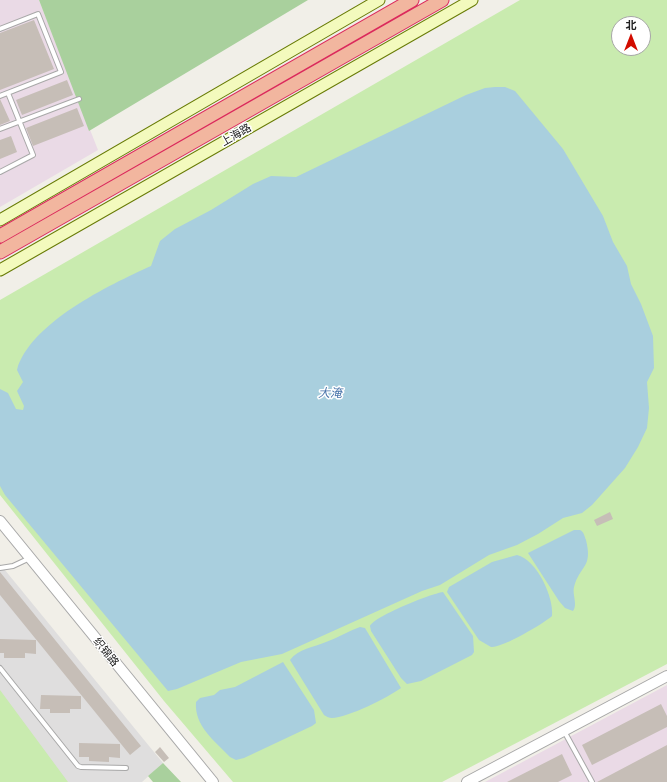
<!DOCTYPE html>
<html>
<head>
<meta charset="utf-8">
<style>
	body { margin:0 }
	#map { position:relative; width:667px; height:782px; overflow:hidden; background:#f1efe8; font-family:"Asap Condensed","Noto Sans SC",sans-serif }
	canvas { display:block }
	.north { position:absolute; left:611px; top:16px; width:40px; height:40px; box-sizing:border-box; background:#fff; border:1px solid #a6a6a6; border-radius:50%; rotate:0deg; font-size:11px; font-weight:700; line-height:16px; text-align:center; color:#212121 }
	.north::after { content:''; display:block; margin:auto; width:14px; height:18px; background:#d20c00; clip-path:polygon(50% 0,100% 100%,50% 72%,0 100%) }
</style>
</head>
<body>
<div id="map">
<canvas width="667" height="782"></canvas>
<div class="north">北</div>
</div>
<script>
const ctx = document.querySelector('canvas').getContext('2d');
ctx.lineJoin = 'round';
function fillPath(path, color) { ctx.fillStyle = color; ctx.fill(path, 'evenodd'); }
function strokePath(path, color, width, dash) { ctx.strokeStyle = color; ctx.lineWidth = width; ctx.lineCap = dash ? 'butt' : 'round'; ctx.setLineDash(dash || []); ctx.stroke(path); }
function write(font, color, halo, rows, align = 'center') {
  ctx.font = font + ' "Asap Condensed","Noto Sans SC",sans-serif'; ctx.lineWidth = 3; ctx.setLineDash([]); ctx.textBaseline = 'middle'; ctx.strokeStyle = halo; ctx.fillStyle = color; for (const [text, x, y, turn = 0] of rows) {
    ctx.save(); ctx.translate(x, y); ctx.rotate((+turn || 0) * Math.PI / 180); ctx.textAlign = isNaN(turn) ? turn : align; if (halo) ctx.strokeText(text, 0, 0); ctx.fillText(text, 0, 0); ctx.restore();
  }
}
const residential = new Path2D(`
	M 0,564 L 163,763 L 142,782 L 0,782 Z`);
const industrial = new Path2D(`
	M 0,0 L 39,0 L 98,150 L 0,207 Z
	M 667,685 L 667,782 L 485,782 Z`);
const grass = new Path2D(`
	M 520,0 L 667,0 L 667,664 L 442,782 L 233,782 L 164,701 L 0,495 L 0,300 ZM 619,24 L 643,24 L 643,48 L 619,48 Z
	M 0,690 L 68,782 L 0,782 Z`);
const forest = new Path2D(`
	M 39,0 L 308,0 L 89,131 Z
	M 163,763 L 181,782 L 153,782 L 148,776 Z`);
const water = new Path2D(`
	M 495,87 L 505,87 L 515,91 L 563,149 L 603,216 L 613,242 L 627,266 L 631,284 L 641,304 L 653,336 L 654,368 L 647,382 L 649,408 L 647,428 L 638,447 L 625,468 L 592,505 L 582,513 L 563,518 L 538,534 L 517,545 L 489,555 L 440,585 L 422,591 L 282,654 L 241,662 L 177,689 L 168,691 L 5,495 L 0,486 L 0,389 L 8,393 L 16,409 L 23,410 L 24,406 L 17,391 L 23,382 L 17,370 C 30,323 109,285 151,266 L 160,241 L 175,229 L 211,210 L 253,184 L 271,176 L 296,177 L 466,95 L 485,88 Z
	M 574,530 L 580,530 C 584,532 584,535 586,540 C 593,568 580,565 574,587 C 572,594 578,605 573,611 L 565,608 L 559,601 L 528,553 Z
	M 517,555 C 537,560 554,597 552,616 C 543,624 502,648 491,647 L 479,640 L 447,592 L 449,587 L 492,562 Z
	M 443,592 L 473,636 L 474,652 L 472,655 L 421,681 L 407,684 L 401,678 L 371,631 L 370,626 C 375,616 430,594 443,592 Z
	M 360,627 L 365,628 L 401,688 C 389,697 347,718 332,718 C 329,718 327,717 324,715 L 290,660 C 298,649 314,647 326,642 C 338,638 348,631 360,627 Z
	M 283,662 L 314,710 L 316,723 L 312,726 L 244,758 L 236,760 L 230,757 C 215,741 194,726 196,702 L 200,698 L 214,695 L 220,690 L 235,687 Z`);
const building = new Path2D(`
	M 34,20 L 54,69 L 0,90 L 0,33 Z
	M 67,80 L 73,95 L 22,115 L 16,100 Z
	M 0,99 L 10,121 L 0,125 Z
	M 77,108 L 84,126 L 33,146 L 26,128 Z
	M 11,136 L 17,152 L 0,159 L 0,140 Z
	M 610,512 L 613,519 L 597,526 L 594,520 Z
	M 0,572 L 141,746 L 130,755 L 0,595 Z
	M 0,639 L 36,640 L 36,654 L 25,653 L 25,658 L 4,658 L 4,653 L 0,653 Z
	M 41,695 L 81,696 L 81,709 L 70,709 L 70,713 L 50,713 L 50,709 L 40,709 Z
	M 661,704 L 667,716 L 667,727 L 592,765 L 582,745 Z
	M 79,743 L 120,744 L 120,758 L 109,757 L 109,762 L 89,761 L 89,757 L 79,757 Z
	M 667,745 L 667,782 L 597,782 Z
	M 160,747 L 169,758 L 164,762 L 155,752 Z
	M 562,754 L 572,775 L 558,782 L 507,782 Z`);
const service = new Path2D(`
	M 0,29 L 38,14 L 61,72 L 0,96
	M 0,129 L 79,99
	M 0,172 L 33,155 L 8,93
	M 0,568 L 13,566 L 30,558
	M 0,668 L 78,766 L 81,767 L 126,768
	M 564,731 L 592,782`);
const tertiary = new Path2D(`
	M 0,521 L 213,782
	M 467,782 L 667,676`);
const secondary = new Path2D(`
	M 0,220 L 379,0
	M 0,270 L 472,0`);
const trunk = new Path2D(`
	M 0,236 L 412,0
	M 0,252 L 442,0`);
const streetNames = [
	["上海路",236,135,-30],
	["织锦路",106,652,51]
];
const waterNames = [
	["大淹",330,393]
];
fillPath(residential, '#dfdede');
fillPath(industrial, '#eadae6');
fillPath(grass, '#c9ebaf');
fillPath(forest, '#a9d09d');
fillPath(water, '#a9cfde');
fillPath(building, '#c6beb7');
strokePath(service, '#a8a8a8', 6);
strokePath(tertiary, '#a8a8a8', 12);
strokePath(secondary, '#687b05', 13);
strokePath(trunk, '#db295c', 15);
strokePath(service, '#fff', 4);
strokePath(tertiary, '#fff', 10);
strokePath(secondary, '#f3fabd', 11);
strokePath(trunk, '#f2b69f', 13);
write('11px', '#212121', '#fff', streetNames);
write('italic 12px', '#4974aa', '#fff', waterNames);
</script>
</body>
</html>
